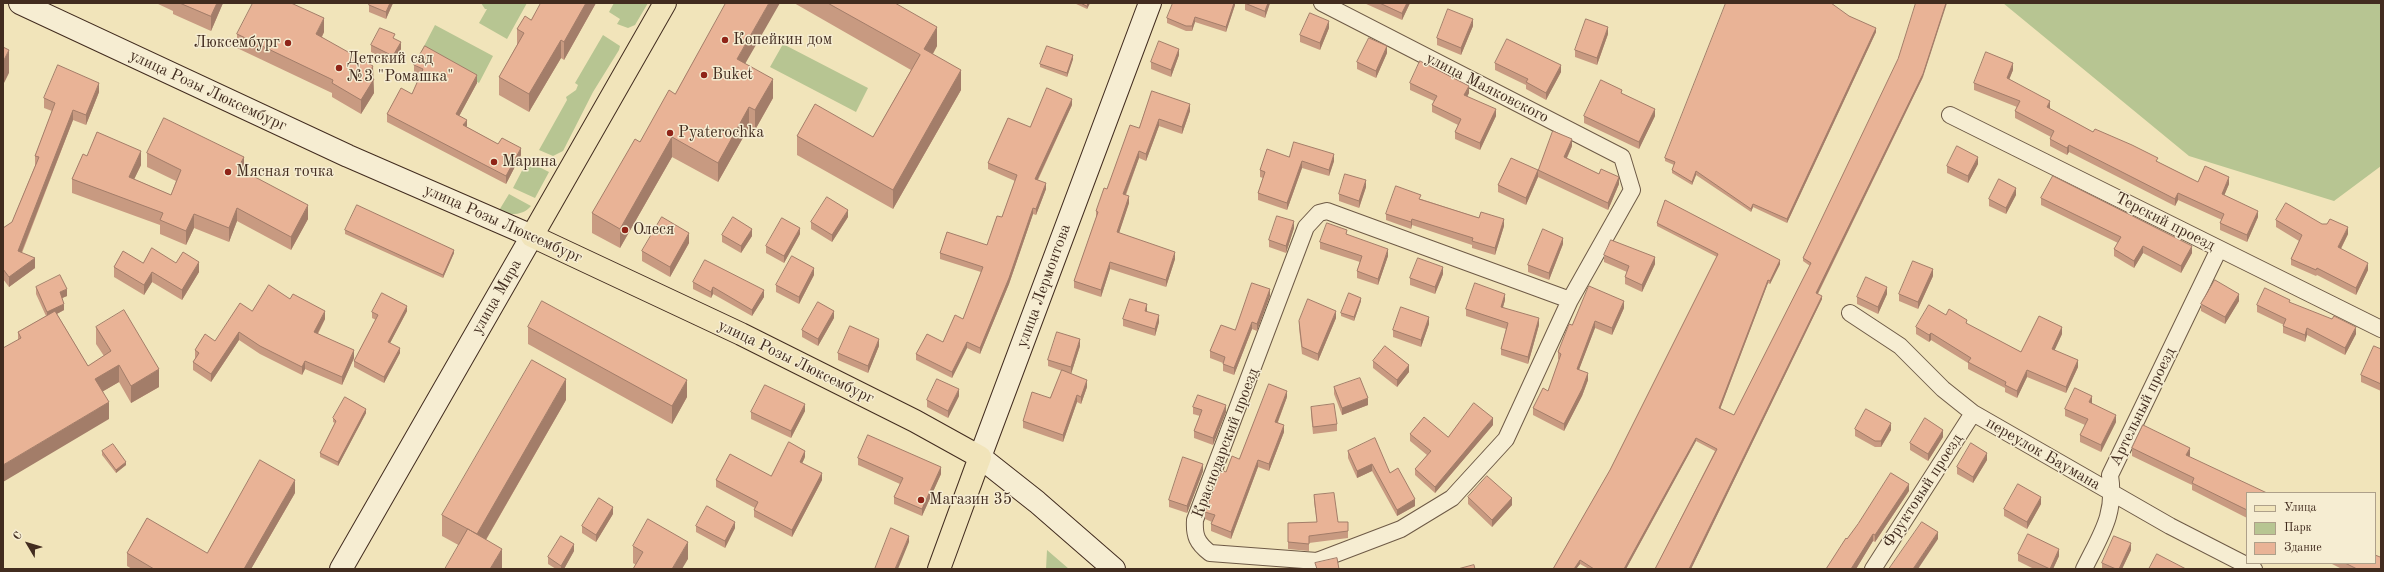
<!DOCTYPE html>
<html>
<head>
<meta charset="utf-8">
<style>
	body { margin:0 }
	#map { position:relative; width:2384px; height:572px; overflow:hidden; background:#f1e4ba; font-family:"Old Standard TT",serif }
	canvas { display:block }
	.frame { position:absolute; inset:0; border:4px solid #422c1f; pointer-events:none }
	.legend { position:absolute; left:2246px; top:492px; width:130px; height:72px; box-sizing:border-box; background:#f6edd2; border:1px solid #aea08a; margin:0; padding:5px 7px; list-style:none; font-size:12px; color:#422c1f }
	.legend li { display:flex; align-items:center; gap:8px; height:20px }
	.legend b { width:20px; border:1px solid #aea08a }
	.north { position:absolute; left:8px; top:524px; width:40px; height:40px; -webkit-text-stroke:3px #f6edd2; paint-order:stroke; rotate:308deg; font-size:11px; font-weight:700; line-height:16px; text-align:center; color:#422c1f }
	.north::after { content:''; display:block; margin:auto; width:14px; height:18px; background:#422c1f; clip-path:polygon(50% 0,100% 100%,50% 72%,0 100%) }
</style>
</head>
<body>
<div id="map">
<canvas width="2384" height="572"></canvas>
<div class="frame"></div>
<ul class="legend">
<li><b style="height:5px;background:#f1e4ba"></b>Улица</li>
<li><b style="height:11px;background:#b7c592"></b>Парк</li>
<li><b style="height:11px;background:#e9b396"></b>Здание</li>
</ul>
<div class="north">С</div>
</div>
<script>
const ctx = document.querySelector('canvas').getContext('2d');
ctx.lineJoin = 'round';
function fillPath(path, color) { ctx.fillStyle = color; ctx.fill(path, 'evenodd'); }
function strokePath(path, color, width, dash) { ctx.strokeStyle = color; ctx.lineWidth = width; ctx.lineCap = dash ? 'butt' : 'round'; ctx.setLineDash(dash || []); ctx.stroke(path); }
function write(font, color, halo, rows, align = 'center') {
  ctx.font = font + ' "Old Standard TT",serif'; ctx.lineWidth = 3; ctx.setLineDash([]); ctx.textBaseline = 'middle'; ctx.strokeStyle = halo; ctx.fillStyle = color; for (const [text, x, y, turn = 0] of rows) {
    ctx.save(); ctx.translate(x, y); ctx.rotate((+turn || 0) * Math.PI / 180); ctx.textAlign = isNaN(turn) ? turn : align; if (halo) ctx.strokeText(text, 0, 0); ctx.fillText(text, 0, 0); ctx.restore();
  }
}
const green = new Path2D(`
	M 481,3 L 527,3 L 507,39 L 479,23 L 487,9 L 485,9 Z
	M 614,3 L 648,3 L 635,25 L 628,28 L 617,24 L 620,19 L 609,12 Z
	M 2003,3 L 2381,3 L 2381,166 L 2334,201 L 2189,156 Z
	M 435,25 L 493,56 L 479,83 L 421,52 Z
	M 603,35 L 620,46 L 619,50 L 593,92 L 563,151 L 553,156 L 539,150 L 567,100 L 566,97 L 576,90 L 578,85 L 575,83 Z
	M 783,44 L 868,88 L 856,112 L 770,67 Z
	M 527,161 L 549,172 L 535,198 L 513,188 Z
	M 509,194 L 531,206 C 523,216 510,215 498,212 Z
	M 1047,550 L 1069,569 L 1046,569 Z`);
const street = new Path2D(`
	M 1322,3 L 1622,157 L 1632,190 L 1570,300 L 1327,211 L 1319,213 L 1306,227 L 1195,520 C 1194,536 1197,543 1210,553 L 1317,561 L 1401,529 L 1452,498 L 1506,439 L 1570,300
	M 1950,115 L 2381,329
	M 1850,313 L 1900,346 L 1943,389 L 1973,413 L 2170,526 L 2254,569
	M 1873,569 L 1973,413
	M 2084,569 C 2101,534 2116,515 2110,475 L 2219,249`);
const secondary = new Path2D(`
	M 20,3 L 348,156 L 532,236 L 341,569
	M 1114,569 L 1037,502 L 980,457 L 1150,3`);
const primary = new Path2D(`
	M 665,3 L 532,236 L 741,334 L 915,421 L 980,457 L 939,569`);
const wall = new Path2D(`
	M 156,3 L 223,3 L 211,31 L 173,14 L 173,11 Z
	M 393,3 L 386,19 L 369,12 L 369,5 Z
	M 596,3 L 564,60 L 561,58 L 529,112 L 499,95 L 499,77 L 517,45 L 517,29 L 531,20 Z
	M 794,3 L 895,3 L 937,46 L 933,54 L 961,90 L 893,209 L 797,155 L 797,136 L 873,137 L 911,70 Z
	M 1074,3 L 1090,3 L 1087,9 Z
	M 1235,3 L 1235,5 L 1226,32 L 1195,22 L 1192,31 L 1186,31 L 1167,23 L 1167,18 Z
	M 1245,3 L 1270,3 L 1265,18 L 1245,10 Z
	M 1364,3 L 1410,3 L 1402,20 Z
	M 1849,16 L 1876,32 L 1787,223 L 1753,207 L 1751,212 L 1696,175 L 1692,185 L 1672,173 L 1672,170 L 1674,165 L 1665,161 L 1665,158 Z
	M 1473,26 L 1461,55 L 1437,45 L 1437,38 Z
	M 1329,28 L 1320,50 L 1300,42 L 1300,35 Z
	M 324,32 L 322,37 L 373,79 L 374,93 L 361,114 L 332,97 L 332,93 L 237,48 L 237,34 Z
	M 1608,34 L 1597,65 L 1575,57 L 1575,50 Z
	M 395,40 L 401,49 L 394,61 L 389,61 L 371,52 L 371,45 Z
	M 1387,53 L 1376,78 L 1357,69 L 1357,62 Z
	M 1179,55 L 1171,77 L 1151,69 L 1151,62 Z
	M 1073,59 L 1067,77 L 1040,67 L 1040,64 Z
	M 1495,63 L 1561,72 L 1546,100 L 1526,89 L 1526,85 L 1495,70 Z
	M 746,64 L 773,98 L 755,130 L 749,127 L 718,182 L 672,157 L 620,248 L 592,233 L 592,213 L 640,142 L 675,94 Z
	M 414,65 L 477,83 L 459,116 L 467,127 L 498,144 L 521,155 L 506,184 L 387,122 L 387,114 L 412,94 L 420,75 L 414,73 Z
	M 2013,70 L 2009,79 L 2050,108 L 2050,109 L 2093,132 L 2158,162 L 2198,182 L 2229,184 L 2224,195 L 2258,217 L 2247,242 L 2220,230 L 2220,223 L 2222,220 L 2178,200 L 2175,206 L 2069,152 L 2067,155 L 2050,146 L 2050,139 L 2051,137 L 2015,118 L 2015,111 L 2017,107 L 1974,90 L 1974,83 Z
	M 1923,77 L 1818,294 L 1822,299 L 1691,569 L 1655,569 L 1715,451 L 1696,441 L 1626,569 L 1589,569 L 1580,564 L 1576,569 L 1553,569 L 1610,470 L 1717,257 L 1657,226 L 1657,223 L 1780,264 L 1770,284 L 1768,283 L 1720,409 L 1734,415 L 1810,266 L 1803,261 L 1803,258 Z
	M 1410,83 L 1469,93 L 1467,97 L 1496,116 L 1480,150 L 1455,139 L 1455,132 L 1458,125 L 1432,112 L 1432,105 L 1434,101 L 1410,90 Z
	M 1152,91 L 1190,111 L 1182,134 L 1159,126 L 1146,161 L 1139,158 L 1126,195 L 1129,203 L 1119,233 L 1175,259 L 1166,287 L 1110,269 L 1101,297 L 1074,288 L 1074,281 L 1096,218 L 1096,211 L 1139,128 Z
	M 99,92 L 86,125 L 73,120 L 22,253 L 35,268 L 9,287 L 3,279 L 3,228 L 12,222 L 35,166 L 35,156 L 52,111 L 44,108 L 44,98 Z
	M 1622,94 L 1655,116 L 1639,149 L 1584,123 L 1584,116 Z
	M 1072,105 L 1038,180 L 1046,189 L 1036,215 L 1033,214 L 1009,284 L 980,354 L 967,348 L 952,378 L 916,360 L 916,354 L 943,342 L 963,319 L 981,272 L 940,259 L 940,253 L 987,245 L 1002,217 L 1015,181 L 988,169 L 988,163 L 1030,127 Z
	M 1572,146 L 1567,158 L 1619,184 L 1608,210 L 1538,177 L 1526,205 L 1498,192 L 1498,185 L 1538,170 Z
	M 147,153 L 244,171 L 308,219 L 291,250 L 237,221 L 229,242 L 194,228 L 186,245 L 160,234 L 160,225 L 72,193 L 72,179 L 87,156 L 141,165 L 134,179 L 171,195 L 176,181 L 147,167 Z
	M 1289,157 L 1334,161 L 1329,176 L 1302,168 L 1287,210 L 1258,200 L 1258,193 L 1263,178 L 1260,177 L 1260,170 Z
	M 1978,164 L 1968,183 L 1947,173 L 1947,166 Z
	M 1366,187 L 1359,208 L 1339,201 L 1339,194 Z
	M 2016,195 L 2006,214 L 1989,206 L 1989,199 Z
	M 2041,198 L 2192,253 L 2181,273 L 2143,253 L 2134,268 L 2114,256 L 2114,249 L 2118,243 L 2041,205 Z
	M 1421,199 L 1504,226 L 1495,255 L 1472,248 L 1472,245 L 1412,225 L 1411,229 L 1386,220 L 1386,214 Z
	M 848,217 L 832,242 L 811,229 L 811,222 Z
	M 2276,220 L 2322,224 L 2348,234 L 2341,249 L 2368,270 L 2356,295 L 2317,275 L 2316,276 L 2291,265 L 2291,259 L 2299,241 L 2276,227 Z
	M 1294,228 L 1286,253 L 1269,247 L 1269,240 Z
	M 345,230 L 454,253 L 443,278 L 345,234 Z
	M 800,234 L 784,263 L 766,253 L 766,246 Z
	M 722,235 L 752,236 L 741,253 L 722,242 Z
	M 1347,235 L 1388,256 L 1378,285 L 1357,278 L 1357,271 L 1360,262 L 1320,249 L 1320,242 Z
	M 689,243 L 670,277 L 642,261 L 642,251 Z
	M 1563,244 L 1549,280 L 1528,272 L 1528,265 Z
	M 1604,255 L 1655,264 L 1642,292 L 1625,284 L 1625,277 L 1627,272 L 1604,262 Z
	M 143,263 L 176,263 L 199,272 L 182,300 L 152,282 L 144,295 L 114,277 L 114,267 Z
	M 1443,274 L 1435,294 L 1410,285 L 1410,278 Z
	M 814,275 L 799,304 L 776,292 L 776,285 Z
	M 1933,276 L 1918,309 L 1899,301 L 1899,294 Z
	M 693,282 L 764,297 L 752,316 L 713,294 L 711,298 L 693,289 Z
	M 36,287 L 67,296 L 62,298 L 64,310 L 57,314 L 88,366 L 104,356 L 96,344 L 96,327 L 159,387 L 131,403 L 119,382 L 103,391 L 109,419 L 18,340 L 18,332 L 46,316 L 36,294 Z
	M 1887,294 L 1878,314 L 1857,304 L 1857,297 Z
	M 1270,296 L 1257,331 L 1252,329 L 1234,375 L 1223,371 L 1223,363 L 1210,358 L 1210,351 L 1235,330 Z
	M 290,299 L 325,319 L 318,334 L 354,358 L 342,385 L 305,369 L 302,375 L 260,354 L 239,340 L 211,382 L 193,370 L 193,362 L 195,359 L 195,350 L 215,341 L 252,311 Z
	M 1505,300 L 1503,307 L 1539,325 L 1528,364 L 1501,355 L 1501,349 L 1506,329 L 1466,316 L 1466,309 Z
	M 1361,301 L 1354,321 L 1341,316 L 1341,313 Z
	M 2239,301 L 2225,324 L 2201,311 L 2201,304 Z
	M 2290,303 L 2356,334 L 2345,355 L 2307,335 L 2305,342 L 2283,333 L 2283,326 L 2284,325 L 2257,312 L 2257,305 Z
	M 1624,308 L 1612,335 L 1595,328 L 1579,369 L 1588,380 L 1582,396 L 1564,431 L 1533,415 L 1533,408 L 1548,391 L 1559,360 L 1558,359 L 1558,352 L 1572,325 Z
	M 407,311 L 390,343 L 400,353 L 384,383 L 354,367 L 354,361 L 376,320 L 372,318 L 372,312 Z
	M 1147,312 L 1159,322 L 1155,336 L 1123,326 L 1123,319 Z
	M 1946,315 L 1967,324 L 2021,352 L 2062,334 L 2054,350 L 2078,367 L 2066,393 L 2027,377 L 2017,398 L 2005,392 L 2005,388 L 1968,369 L 1968,363 L 1931,340 L 1929,342 L 1916,334 L 1916,327 Z
	M 834,318 L 818,346 L 802,337 L 802,330 Z
	M 1336,318 L 1318,361 L 1302,354 L 1299,328 L 1299,321 Z
	M 1429,324 L 1421,347 L 1393,337 L 1393,330 Z
	M 528,327 L 687,397 L 672,424 L 528,344 Z
	M 879,346 L 868,373 L 838,360 L 838,353 Z
	M 1080,346 L 1071,374 L 1087,387 L 1081,404 L 1077,402 L 1063,442 L 1023,428 L 1023,421 L 1050,398 L 1062,371 L 1048,366 L 1048,360 Z
	M 2381,349 L 2381,391 L 2361,382 L 2361,375 Z
	M 1373,361 L 1409,372 L 1397,387 L 1373,368 Z
	M 1334,387 L 1368,405 L 1342,415 L 1334,394 Z
	M 959,396 L 948,418 L 927,407 L 927,400 Z
	M 1287,397 L 1278,422 L 1284,432 L 1269,471 L 1258,467 L 1231,539 L 1211,531 L 1211,524 L 1212,522 L 1205,519 L 1205,512 L 1226,472 L 1239,459 Z
	M 566,400 L 486,540 L 502,569 L 442,536 L 442,515 Z
	M 2092,403 L 2091,404 L 2116,422 L 2101,452 L 2080,442 L 2080,435 L 2085,425 L 2065,416 L 2065,409 Z
	M 1193,407 L 1226,412 L 1213,445 L 1194,438 L 1194,431 L 1200,416 L 1193,414 Z
	M 1311,407 L 1337,424 L 1337,431 L 1313,434 L 1311,414 Z
	M 805,411 L 791,438 L 751,419 L 751,412 Z
	M 366,413 L 338,466 L 320,457 L 320,453 L 335,423 L 333,422 L 333,418 Z
	M 1493,425 L 1435,493 L 1415,475 L 1415,469 L 1427,455 L 1410,441 L 1410,434 L 1448,437 Z
	M 1855,429 L 1891,430 L 1881,447 L 1875,447 L 1855,436 Z
	M 1943,437 L 1928,461 L 1910,450 L 1910,443 Z
	M 2132,448 L 2190,455 L 2189,457 L 2247,493 L 2247,518 L 2192,490 L 2192,485 L 2132,456 Z
	M 102,451 L 126,465 L 116,473 L 102,455 Z
	M 1348,451 L 1390,473 L 1415,506 L 1397,516 L 1372,471 L 1357,478 L 1348,458 Z
	M 805,457 L 802,463 L 822,480 L 792,537 L 754,517 L 754,510 L 755,508 L 716,487 L 716,480 L 771,476 Z
	M 858,458 L 941,474 L 922,516 L 894,504 L 894,497 L 900,484 L 858,465 Z
	M 1987,460 L 1973,483 L 1957,474 L 1957,467 Z
	M 1203,471 L 1187,513 L 1169,507 L 1169,500 Z
	M 1909,491 L 1875,542 L 1873,541 L 1856,569 L 1826,569 L 1847,539 Z
	M 295,493 L 251,569 L 132,569 L 127,566 L 127,553 L 207,553 Z
	M 1314,495 L 1338,522 L 1348,531 L 1348,538 L 1309,543 L 1309,551 L 1288,549 L 1288,523 L 1317,522 L 1314,502 Z
	M 1468,497 L 1512,505 L 1492,527 L 1468,504 Z
	M 2041,504 L 2027,529 L 2004,516 L 2004,509 Z
	M 613,514 L 596,542 L 582,533 L 582,526 Z
	M 696,526 L 735,528 L 725,548 L 696,532 Z
	M 633,546 L 688,559 L 636,565 L 633,563 Z
	M 2131,550 L 2122,569 L 2102,569 L 2102,563 Z
	M 574,551 L 564,569 L 556,569 L 548,564 L 548,557 Z
	M 2018,554 L 2059,556 L 2053,569 L 2034,569 L 2018,561 Z
	M 2330,563 L 2375,563 L 2381,569 L 2342,569 Z`);
const shadedWall = new Path2D(`
	M 217,3 L 223,3 L 211,31 L 211,16 Z
	M 390,3 L 393,3 L 386,19 L 386,12 Z
	M 586,3 L 596,3 L 564,60 L 564,42 Z
	M 769,3 L 780,3 L 737,78 L 737,59 Z
	M 1088,3 L 1090,3 L 1087,9 L 1087,6 Z
	M 1234,3 L 1235,3 L 1235,5 L 1226,32 L 1226,27 Z
	M 1268,3 L 1270,3 L 1265,18 L 1265,11 Z
	M 1407,3 L 1410,3 L 1402,20 L 1402,13 Z
	M 1946,3 L 1947,3 L 1923,77 L 1816,297 L 1816,293 Z
	M 1195,17 L 1195,22 L 1192,31 L 1192,26 Z
	M 324,18 L 324,32 L 316,48 L 316,34 Z
	M 1473,19 L 1473,26 L 1461,55 L 1461,48 Z
	M 1329,21 L 1329,28 L 1320,50 L 1320,43 Z
	M 937,27 L 937,46 L 924,69 L 924,49 Z
	M 1608,27 L 1608,34 L 1597,65 L 1597,58 Z
	M 1876,28 L 1876,32 L 1787,223 L 1787,219 Z
	M 561,40 L 561,58 L 529,112 L 529,94 Z
	M 401,42 L 401,49 L 394,61 L 394,54 Z
	M 1387,46 L 1387,53 L 1376,78 L 1376,71 Z
	M 1179,49 L 1179,55 L 1171,77 L 1171,70 Z
	M 9,50 L 9,73 L 3,85 L 3,62 Z
	M 1073,55 L 1073,59 L 1067,77 L 1067,73 Z
	M 2013,63 L 2013,70 L 2007,85 L 2007,78 Z
	M 1561,65 L 1561,72 L 1546,100 L 1546,93 Z
	M 373,66 L 374,93 L 361,114 L 361,100 L 368,75 Z
	M 961,70 L 961,90 L 893,209 L 893,190 Z
	M 477,75 L 477,83 L 456,122 L 456,114 Z
	M 773,79 L 773,98 L 755,130 L 755,110 Z
	M 99,83 L 99,92 L 86,125 L 86,115 Z
	M 1469,86 L 1469,93 L 1464,102 L 1464,95 Z
	M 1072,99 L 1072,105 L 1035,185 L 1035,179 Z
	M 2050,101 L 2050,108 L 2047,114 L 2047,107 Z
	M 1190,104 L 1190,111 L 1182,134 L 1182,127 Z
	M 749,107 L 749,127 L 718,182 L 718,163 Z
	M 1496,109 L 1496,116 L 1480,150 L 1480,143 Z
	M 1655,109 L 1655,116 L 1639,149 L 1639,142 Z
	M 73,110 L 73,120 L 18,261 L 18,251 Z
	M 1159,119 L 1159,126 L 1146,161 L 1146,154 Z
	M 467,120 L 467,127 L 463,125 Z
	M 672,137 L 672,157 L 620,248 L 620,229 Z
	M 1572,139 L 1572,146 L 1564,164 L 1564,157 Z
	M 2069,145 L 2069,152 L 2067,155 L 2067,148 Z
	M 521,148 L 521,155 L 506,184 L 506,176 Z
	M 141,151 L 141,165 L 129,190 L 129,177 Z
	M 1139,151 L 1139,158 L 1123,201 L 1123,194 Z
	M 1334,154 L 1334,161 L 1329,176 L 1329,170 Z
	M 244,157 L 244,171 L 238,168 Z
	M 1978,157 L 1978,164 L 1968,183 L 1968,176 Z
	M 1302,161 L 1302,168 L 1287,210 L 1287,203 Z
	M 1538,170 L 1538,177 L 1526,205 L 1526,198 Z
	M 1696,171 L 1696,175 L 1692,185 L 1692,182 Z
	M 1619,177 L 1619,184 L 1608,210 L 1608,203 Z
	M 2229,177 L 2229,184 L 2222,201 L 2222,194 Z
	M 1366,180 L 1366,187 L 1359,208 L 1359,201 Z
	M 1046,183 L 1046,189 L 1036,215 L 1036,209 Z
	M 2016,188 L 2016,195 L 2006,214 L 2006,208 Z
	M 2178,193 L 2178,200 L 2175,206 L 2175,199 Z
	M 1129,196 L 1129,203 L 1117,239 L 1117,232 Z
	M 1753,204 L 1753,207 L 1751,212 L 1751,209 Z
	M 308,205 L 308,219 L 291,250 L 291,237 Z
	M 237,208 L 237,221 L 229,242 L 229,228 Z
	M 1033,208 L 1033,214 L 1009,284 L 980,354 L 980,348 Z
	M 848,210 L 848,217 L 832,242 L 832,235 Z
	M 2258,211 L 2258,217 L 2247,242 L 2247,235 Z
	M 194,214 L 194,228 L 186,245 L 186,231 Z
	M 1412,219 L 1412,225 L 1411,229 L 1411,222 Z
	M 1504,219 L 1504,226 L 1495,255 L 1495,248 Z
	M 1294,221 L 1294,228 L 1286,253 L 1286,246 Z
	M 2348,227 L 2348,234 L 2338,254 L 2338,247 Z
	M 800,228 L 800,234 L 784,263 L 784,256 Z
	M 752,229 L 752,236 L 741,253 L 741,246 Z
	M 689,233 L 689,243 L 670,277 L 670,267 Z
	M 1563,238 L 1563,244 L 1549,280 L 1549,273 Z
	M 2143,246 L 2143,253 L 2134,268 L 2134,261 Z
	M 2192,246 L 2192,253 L 2181,273 L 2181,266 Z
	M 1388,249 L 1388,256 L 1378,285 L 1378,279 Z
	M 454,250 L 454,253 L 443,278 L 443,275 Z
	M 1175,252 L 1175,259 L 1166,287 L 1166,280 Z
	M 1655,257 L 1655,264 L 1642,292 L 1642,285 Z
	M 35,258 L 35,268 L 9,287 L 9,277 Z
	M 1780,260 L 1780,264 L 1770,284 L 1770,281 Z
	M 199,262 L 199,272 L 182,300 L 182,290 Z
	M 1110,262 L 1110,269 L 1101,297 L 1101,290 Z
	M 2368,263 L 2368,270 L 2356,295 L 2356,288 Z
	M 1443,267 L 1443,274 L 1435,294 L 1435,287 Z
	M 814,268 L 814,275 L 799,304 L 799,297 Z
	M 1933,269 L 1933,276 L 1918,309 L 1918,302 Z
	M 152,272 L 152,282 L 144,295 L 144,285 Z
	M 1768,280 L 1768,283 L 1719,412 L 1719,408 Z
	M 713,287 L 713,294 L 711,298 L 711,292 Z
	M 1887,287 L 1887,294 L 1878,314 L 1878,307 Z
	M 67,289 L 67,296 L 60,299 L 60,292 Z
	M 1270,289 L 1270,296 L 1257,331 L 1257,324 Z
	M 764,290 L 764,297 L 752,316 L 752,310 Z
	M 1505,294 L 1505,300 L 1501,314 L 1501,307 Z
	M 2239,294 L 2239,301 L 2225,324 L 2225,317 Z
	M 1822,296 L 1822,299 L 1691,569 L 1689,569 Z
	M 1361,298 L 1361,301 L 1354,321 L 1354,317 Z
	M 1624,301 L 1624,308 L 1612,335 L 1612,328 Z
	M 64,304 L 64,310 L 47,319 L 47,312 Z
	M 1147,304 L 1147,311 L 1145,318 L 1145,311 Z
	M 407,306 L 407,311 L 388,347 L 388,342 Z
	M 325,311 L 325,319 L 314,340 L 314,332 Z
	M 834,311 L 834,318 L 818,346 L 818,339 Z
	M 1336,311 L 1336,318 L 1318,361 L 1318,354 Z
	M 1159,315 L 1159,322 L 1155,336 L 1155,329 Z
	M 1429,317 L 1429,324 L 1421,347 L 1421,340 Z
	M 1539,318 L 1539,325 L 1528,364 L 1528,357 Z
	M 1595,321 L 1595,328 L 1577,375 L 1577,369 Z
	M 1252,322 L 1252,329 L 1234,375 L 1234,368 Z
	M 2062,327 L 2062,334 L 2052,356 L 2052,349 Z
	M 2356,327 L 2356,334 L 2345,355 L 2345,348 Z
	M 2307,328 L 2307,335 L 2305,342 L 2305,335 Z
	M 239,332 L 239,340 L 211,382 L 211,374 Z
	M 1931,333 L 1931,340 L 1929,342 L 1929,335 Z
	M 879,339 L 879,346 L 868,373 L 868,366 Z
	M 1080,339 L 1080,346 L 1071,374 L 1071,367 Z
	M 967,342 L 967,348 L 952,378 L 952,372 Z
	M 400,348 L 400,353 L 384,383 L 384,377 Z
	M 354,350 L 354,358 L 342,385 L 342,377 Z
	M 2078,360 L 2078,367 L 2066,393 L 2066,387 Z
	M 305,361 L 305,369 L 302,375 L 302,367 Z
	M 119,365 L 119,382 L 95,396 L 95,379 Z
	M 1409,365 L 1409,372 L 1397,387 L 1397,380 Z
	M 159,369 L 159,387 L 131,403 L 131,386 Z
	M 2027,370 L 2027,377 L 2017,398 L 2017,391 Z
	M 1588,373 L 1588,380 L 1582,396 L 1564,431 L 1564,424 Z
	M 566,379 L 566,400 L 477,555 L 477,534 Z
	M 687,380 L 687,397 L 672,424 L 672,406 Z
	M 1087,380 L 1087,387 L 1081,404 L 1081,397 Z
	M 959,389 L 959,396 L 948,418 L 948,411 Z
	M 1287,391 L 1287,397 L 1275,429 L 1275,422 Z
	M 1077,395 L 1077,402 L 1063,442 L 1063,435 Z
	M 2092,396 L 2092,403 L 2089,409 L 2089,402 Z
	M 1368,398 L 1368,405 L 1342,415 L 1342,408 Z
	M 109,402 L 109,419 L 3,482 L 3,465 Z
	M 805,404 L 805,411 L 791,438 L 791,431 Z
	M 1226,405 L 1226,412 L 1213,445 L 1213,438 Z
	M 366,409 L 366,413 L 338,466 L 338,462 Z
	M 2116,415 L 2116,422 L 2101,452 L 2101,445 Z
	M 1493,418 L 1493,425 L 1435,493 L 1435,487 Z
	M 1891,423 L 1891,430 L 1881,447 L 1881,441 Z
	M 1284,425 L 1284,432 L 1269,471 L 1269,464 Z
	M 1943,430 L 1943,437 L 1928,461 L 1928,454 Z
	M 1696,438 L 1696,441 L 1626,569 L 1624,569 Z
	M 2190,448 L 2190,455 L 2186,463 L 2186,455 Z
	M 805,451 L 805,457 L 800,468 L 800,462 Z
	M 1987,453 L 1987,460 L 1973,483 L 1973,477 Z
	M 1258,460 L 1258,467 L 1231,539 L 1231,532 Z
	M 126,462 L 126,465 L 116,473 L 116,470 Z
	M 1203,464 L 1203,471 L 1187,513 L 1187,506 Z
	M 1372,464 L 1372,471 L 1357,478 L 1357,471 Z
	M 941,467 L 941,474 L 922,516 L 922,509 Z
	M 822,473 L 822,480 L 792,537 L 792,530 Z
	M 295,480 L 295,493 L 251,569 L 244,569 Z
	M 1909,484 L 1909,491 L 1875,542 L 1875,535 Z
	M 2041,497 L 2041,504 L 2027,529 L 2027,522 Z
	M 1512,498 L 1512,505 L 1492,527 L 1492,520 Z
	M 1415,499 L 1415,506 L 1397,516 L 1397,510 Z
	M 613,507 L 613,514 L 596,542 L 596,535 Z
	M 735,522 L 735,528 L 725,548 L 725,541 Z
	M 1938,532 L 1938,539 L 1918,569 L 1913,569 Z
	M 1873,534 L 1873,541 L 1856,569 L 1851,569 Z
	M 909,536 L 909,542 L 898,569 L 895,569 Z
	M 688,542 L 688,559 L 682,569 L 672,569 Z
	M 2131,543 L 2131,550 L 2122,569 L 2119,569 Z
	M 574,544 L 574,551 L 564,569 L 561,569 L 561,566 Z
	M 502,549 L 502,569 L 490,569 Z
	M 2059,549 L 2059,556 L 2053,569 L 2050,569 Z
	M 1580,560 L 1580,564 L 1576,569 L 1574,569 Z`);
const building = new Path2D(`
	M 180,3 L 217,3 L 211,16 Z
	M 253,3 L 291,3 L 324,18 L 316,34 L 373,66 L 368,75 L 374,79 L 361,100 L 332,83 L 333,80 L 237,34 Z
	M 370,3 L 390,3 L 386,12 L 369,5 Z
	M 541,3 L 586,3 L 564,42 L 561,40 L 529,94 L 499,77 L 524,33 L 517,29 L 525,16 L 531,20 Z
	M 726,3 L 769,3 L 737,59 L 773,79 L 755,110 L 749,107 L 718,163 L 672,137 L 620,229 L 592,213 L 635,139 L 640,142 L 669,90 L 675,94 Z
	M 828,3 L 895,3 L 937,27 L 924,49 L 961,70 L 893,190 L 797,136 L 815,104 L 873,137 L 920,55 Z
	M 1081,3 L 1088,3 L 1087,6 Z
	M 1173,3 L 1234,3 L 1226,27 L 1195,17 L 1192,26 L 1186,26 L 1167,18 Z
	M 1245,3 L 1268,3 L 1265,11 Z
	M 1380,3 L 1407,3 L 1402,13 Z
	M 1726,3 L 1831,3 L 1849,16 L 1876,28 L 1787,219 L 1753,204 L 1751,209 L 1696,171 L 1692,182 L 1672,170 L 1675,162 L 1665,158 Z
	M 1916,3 L 1946,3 L 1923,74 L 1816,293 L 1822,296 L 1689,569 L 1655,569 L 1717,449 L 1696,438 L 1624,569 L 1594,569 L 1580,560 L 1574,569 L 1553,569 L 1610,470 L 1718,254 L 1657,223 L 1665,200 L 1780,260 L 1770,281 L 1768,280 L 1719,408 L 1734,415 L 1811,263 L 1803,258 L 1898,59 Z
	M 1448,9 L 1473,19 L 1461,48 L 1437,38 Z
	M 1310,13 L 1329,21 L 1320,43 L 1300,35 Z
	M 1586,19 L 1608,27 L 1597,58 L 1575,50 Z
	M 380,28 L 395,34 L 393,38 L 401,42 L 394,54 L 389,54 L 371,45 Z
	M 1369,38 L 1387,46 L 1376,71 L 1357,62 Z
	M 1507,39 L 1561,65 L 1546,93 L 1526,82 L 1528,79 L 1495,63 Z
	M 1159,41 L 1179,49 L 1171,70 L 1151,62 Z
	M 425,46 L 477,75 L 456,114 L 467,120 L 463,125 L 498,144 L 502,138 L 521,148 L 506,176 L 387,114 L 401,88 L 412,94 L 423,69 L 414,65 Z
	M 1047,46 L 1073,55 L 1067,73 L 1040,64 Z
	M 3,47 L 9,50 L 3,62 Z
	M 1986,52 L 2013,63 L 2007,78 L 2050,101 L 2047,107 L 2093,132 L 2095,129 L 2132,145 L 2158,158 L 2156,161 L 2198,182 L 2205,166 L 2229,177 L 2222,194 L 2258,211 L 2247,235 L 2220,223 L 2224,214 L 2178,193 L 2175,199 L 2069,145 L 2067,148 L 2050,139 L 2054,131 L 2015,111 L 2020,101 L 1974,83 Z
	M 1420,61 L 1469,86 L 1464,95 L 1496,109 L 1480,143 L 1455,132 L 1461,119 L 1432,105 L 1437,96 L 1410,83 Z
	M 58,65 L 99,83 L 86,115 L 73,110 L 18,251 L 35,258 L 9,277 L 3,269 L 3,228 L 12,222 L 39,157 L 35,156 L 55,103 L 44,98 Z
	M 1601,80 L 1622,90 L 1621,93 L 1655,109 L 1639,142 L 1584,116 Z
	M 1047,88 L 1072,99 L 1035,179 L 1046,183 L 1036,209 L 1033,208 L 1009,278 L 980,348 L 967,342 L 952,372 L 916,354 L 927,334 L 943,342 L 955,315 L 963,319 L 983,267 L 940,253 L 947,232 L 987,245 L 997,216 L 1002,217 L 1017,175 L 988,163 L 1008,118 L 1030,127 Z
	M 1152,91 L 1190,104 L 1182,127 L 1159,119 L 1146,154 L 1139,151 L 1123,194 L 1129,196 L 1117,232 L 1175,252 L 1166,280 L 1110,262 L 1101,290 L 1074,281 L 1098,212 L 1096,211 L 1104,188 L 1107,189 L 1130,125 L 1139,128 Z
	M 164,118 L 244,157 L 238,168 L 308,205 L 291,237 L 237,208 L 229,228 L 194,214 L 186,231 L 160,220 L 163,213 L 72,179 L 83,154 L 87,156 L 97,132 L 141,151 L 129,177 L 171,195 L 181,170 L 147,153 Z
	M 1553,131 L 1572,139 L 1564,157 L 1599,174 L 1601,169 L 1619,177 L 1608,203 L 1538,170 L 1526,198 L 1498,185 L 1511,158 L 1538,170 Z
	M 1294,142 L 1334,154 L 1329,170 L 1302,161 L 1287,203 L 1258,193 L 1265,172 L 1260,170 L 1267,149 L 1289,157 Z
	M 1957,146 L 1978,157 L 1968,176 L 1947,166 Z
	M 1345,174 L 1366,180 L 1359,201 L 1339,194 Z
	M 2053,176 L 2192,246 L 2181,266 L 2143,246 L 2134,261 L 2114,249 L 2121,237 L 2041,198 Z
	M 1999,179 L 2016,188 L 2006,208 L 1989,199 Z
	M 1396,186 L 1421,195 L 1419,199 L 1479,218 L 1481,212 L 1504,219 L 1495,248 L 1472,241 L 1473,238 L 1412,219 L 1411,222 L 1386,214 Z
	M 827,197 L 848,210 L 832,235 L 811,222 Z
	M 2286,203 L 2322,224 L 2327,224 L 2330,219 L 2348,227 L 2338,247 L 2368,263 L 2356,288 L 2317,268 L 2316,270 L 2291,259 L 2302,235 L 2276,220 Z
	M 357,205 L 454,250 L 443,275 L 345,230 Z
	M 1277,216 L 1294,221 L 1286,246 L 1269,240 Z
	M 662,217 L 689,233 L 670,267 L 642,251 Z
	M 733,217 L 752,229 L 741,246 L 722,235 Z
	M 782,218 L 800,228 L 784,256 L 766,246 Z
	M 1327,223 L 1347,230 L 1346,234 L 1388,249 L 1378,279 L 1357,271 L 1362,256 L 1320,242 Z
	M 1543,229 L 1563,238 L 1549,273 L 1528,265 Z
	M 1611,240 L 1655,257 L 1642,285 L 1625,277 L 1629,266 L 1604,255 Z
	M 152,248 L 176,263 L 183,252 L 199,262 L 182,290 L 152,272 L 144,285 L 114,267 L 123,251 L 143,263 Z
	M 792,256 L 814,268 L 799,297 L 776,285 Z
	M 1418,258 L 1443,267 L 1435,287 L 1410,278 Z
	M 705,260 L 764,290 L 752,310 L 713,287 L 711,292 L 693,282 Z
	M 1913,261 L 1933,269 L 1918,302 L 1899,294 Z
	M 60,275 L 67,289 L 60,292 L 64,304 L 47,312 L 36,287 Z
	M 1866,277 L 1887,287 L 1878,307 L 1857,297 Z
	M 2215,280 L 2239,294 L 2225,317 L 2201,304 Z
	M 1252,283 L 1270,289 L 1257,324 L 1252,322 L 1234,368 L 1223,364 L 1225,357 L 1210,351 L 1221,325 L 1235,330 Z
	M 1475,283 L 1505,294 L 1501,307 L 1539,318 L 1528,357 L 1501,349 L 1508,323 L 1466,309 Z
	M 269,285 L 290,299 L 293,294 L 325,311 L 314,332 L 354,350 L 342,377 L 305,361 L 302,367 L 260,346 L 239,332 L 211,374 L 193,362 L 199,353 L 195,350 L 205,334 L 215,341 L 240,303 L 252,311 Z
	M 1589,286 L 1624,301 L 1612,328 L 1595,321 L 1577,369 L 1588,373 L 1582,389 L 1564,424 L 1533,408 L 1543,388 L 1548,391 L 1561,354 L 1558,352 L 1569,324 L 1572,325 Z
	M 2265,288 L 2290,300 L 2289,302 L 2332,319 L 2334,316 L 2356,327 L 2345,348 L 2307,328 L 2305,335 L 2283,326 L 2286,319 L 2257,305 Z
	M 382,293 L 407,306 L 388,342 L 400,348 L 384,377 L 354,361 L 378,315 L 372,312 Z
	M 1349,293 L 1361,298 L 1354,317 L 1341,313 Z
	M 1130,299 L 1147,304 L 1145,311 L 1159,315 L 1155,329 L 1123,319 Z
	M 1308,299 L 1336,311 L 1318,354 L 1302,347 L 1299,321 Z
	M 542,301 L 687,380 L 672,406 L 528,327 Z
	M 818,302 L 834,311 L 818,339 L 802,330 Z
	M 1929,305 L 1946,315 L 1949,309 L 1967,320 L 1966,323 L 2021,352 L 2039,316 L 2062,327 L 2052,349 L 2078,360 L 2066,387 L 2027,370 L 2017,391 L 2005,385 L 2006,382 L 1968,362 L 1971,358 L 1931,333 L 1929,335 L 1916,327 Z
	M 1401,307 L 1429,317 L 1421,340 L 1393,330 Z
	M 124,310 L 159,369 L 131,386 L 119,365 L 95,379 L 109,402 L 3,465 L 3,348 L 21,338 L 18,332 L 55,311 L 88,366 L 111,351 L 96,327 Z
	M 850,326 L 879,339 L 868,366 L 838,353 Z
	M 1057,332 L 1080,339 L 1071,367 L 1048,360 Z
	M 1385,346 L 1409,365 L 1397,380 L 1373,361 Z
	M 2374,346 L 2381,349 L 2381,384 L 2361,375 Z
	M 532,360 L 566,379 L 477,534 L 442,515 Z
	M 1062,370 L 1087,380 L 1081,397 L 1077,395 L 1063,435 L 1023,421 L 1032,392 L 1050,398 Z
	M 1360,378 L 1368,398 L 1342,408 L 1334,387 Z
	M 937,379 L 959,389 L 948,411 L 927,400 Z
	M 1269,384 L 1287,391 L 1275,422 L 1284,425 L 1269,464 L 1258,460 L 1231,532 L 1211,524 L 1215,515 L 1205,512 L 1221,470 L 1226,472 L 1232,456 L 1239,459 Z
	M 765,385 L 805,404 L 791,431 L 751,412 Z
	M 2075,388 L 2092,396 L 2089,402 L 2116,415 L 2101,445 L 2080,435 L 2088,419 L 2065,409 Z
	M 1198,395 L 1226,405 L 1213,438 L 1194,431 L 1202,410 L 1193,407 Z
	M 345,397 L 366,409 L 338,462 L 320,453 L 336,421 L 333,418 Z
	M 1474,403 L 1493,418 L 1435,487 L 1415,469 L 1431,451 L 1410,434 L 1424,417 L 1448,437 Z
	M 1334,404 L 1337,424 L 1313,427 L 1311,407 Z
	M 1866,409 L 1891,423 L 1881,441 L 1875,441 L 1855,429 Z
	M 1925,418 L 1943,430 L 1928,454 L 1910,443 Z
	M 2143,425 L 2190,448 L 2186,455 L 2267,493 L 2247,493 L 2247,510 L 2192,483 L 2194,478 L 2132,448 Z
	M 868,435 L 941,467 L 922,509 L 894,497 L 903,478 L 858,458 Z
	M 1375,438 L 1390,473 L 1398,468 L 1415,499 L 1397,510 L 1372,464 L 1357,471 L 1348,451 Z
	M 789,442 L 805,451 L 800,462 L 822,473 L 792,530 L 754,510 L 758,502 L 716,480 L 730,454 L 771,476 Z
	M 1971,443 L 1987,453 L 1973,477 L 1957,467 Z
	M 113,444 L 126,462 L 116,470 L 102,451 Z
	M 1183,457 L 1203,464 L 1187,506 L 1169,500 Z
	M 260,460 L 295,480 L 244,569 L 154,569 L 127,553 L 147,518 L 207,553 Z
	M 1891,473 L 1909,484 L 1875,535 L 1873,534 L 1851,569 L 1826,569 L 1846,538 L 1847,539 L 1858,524 Z
	M 1487,476 L 1512,498 L 1492,520 L 1468,497 Z
	M 2018,484 L 2041,497 L 2027,522 L 2004,509 Z
	M 1334,493 L 1338,522 L 1348,522 L 1348,531 L 1309,536 L 1309,544 L 1288,542 L 1288,523 L 1317,522 L 1314,495 Z
	M 599,498 L 613,507 L 596,535 L 582,526 Z
	M 707,506 L 735,522 L 725,541 L 696,526 Z
	M 648,519 L 688,542 L 672,569 L 633,569 L 643,552 L 633,546 Z
	M 1922,522 L 1938,532 L 1913,569 L 1889,569 Z
	M 891,528 L 909,536 L 895,569 L 875,569 Z
	M 468,529 L 502,549 L 490,569 L 445,569 Z
	M 2028,534 L 2059,549 L 2050,569 L 2018,554 Z
	M 561,536 L 574,544 L 561,566 L 548,557 Z
	M 2114,536 L 2131,543 L 2119,569 L 2116,569 L 2102,563 Z
	M 2157,554 L 2186,569 L 2149,569 Z
	M 2375,555 L 2380,557 L 2381,555 L 2381,569 L 2357,569 L 2345,563 L 2375,563 Z
	M 1337,558 L 1339,569 L 1317,569 L 1315,563 Z
	M 1474,565 L 1475,569 L 1458,569 Z`);
const markers = [
	[725,40,4,"#8f2418"],
	[288,43,4,"#8f2418"],
	[339,68,4,"#8f2418"],
	[704,75,4,"#8f2418"],
	[670,133,4,"#8f2418"],
	[494,162,4,"#8f2418"],
	[228,172,4,"#8f2418"],
	[625,230,4,"#8f2418"],
	[921,500,4,"#8f2418"]
];
const poiNames = [
	["Копейкин дом",733,40],
	["Люксембург",280,43,"right"],
	["Детский сад",347,59],
	["№3 \"Ромашка\"",347,77],
	["Buket",712,75],
	["Pyaterochka",678,133],
	["Марина",502,162],
	["Мясная точка",236,172],
	["Олеся",633,230],
	["Магазин 35",929,500]
];
const streetNames = [
	["улица Маяковского",1487,88,27],
	["улица Розы Люксембург",208,91,25],
	["Терский проезд",2165,222,27],
	["улица Розы Люксембург",503,224,24],
	["улица Лермонтова",1044,286,-70],
	["улица Мира",497,297,-60],
	["улица Розы Люксембург",796,362,26],
	["Артельный проезд",2143,407,-64],
	["Краснодарский проезд",1226,443,-69],
	["переулок Баумана",2043,454,30],
	["Фруктовый проезд",1923,491,-57]
];
fillPath(green, '#b7c592');
strokePath(street, '#6e5a46', 18);
strokePath(secondary, '#422c1f', 24);
strokePath(primary, '#422c1f', 24);
strokePath(street, '#f6edd2', 16);
strokePath(secondary, '#f6edd2', 22);
strokePath(primary, '#f1e4ba', 22);
fillPath(wall, '#c89a81');
fillPath(shadedWall, '#a37d69');
fillPath(building, '#e9b396');
strokePath(building, '#a37d69', 1);
for (const [x, y, r, color] of markers) { const dot = new Path2D(); dot.arc(x, y, r, 0, 2 * Math.PI); ctx.fillStyle = color; ctx.fill(dot); strokePath(dot, '#f6edd2', 1.5); }
write('16px', '#422c1f', '#f6edd2', poiNames, 'left');
write('16px', '#422c1f', '#f6edd2', streetNames);
</script>
</body>
</html>
